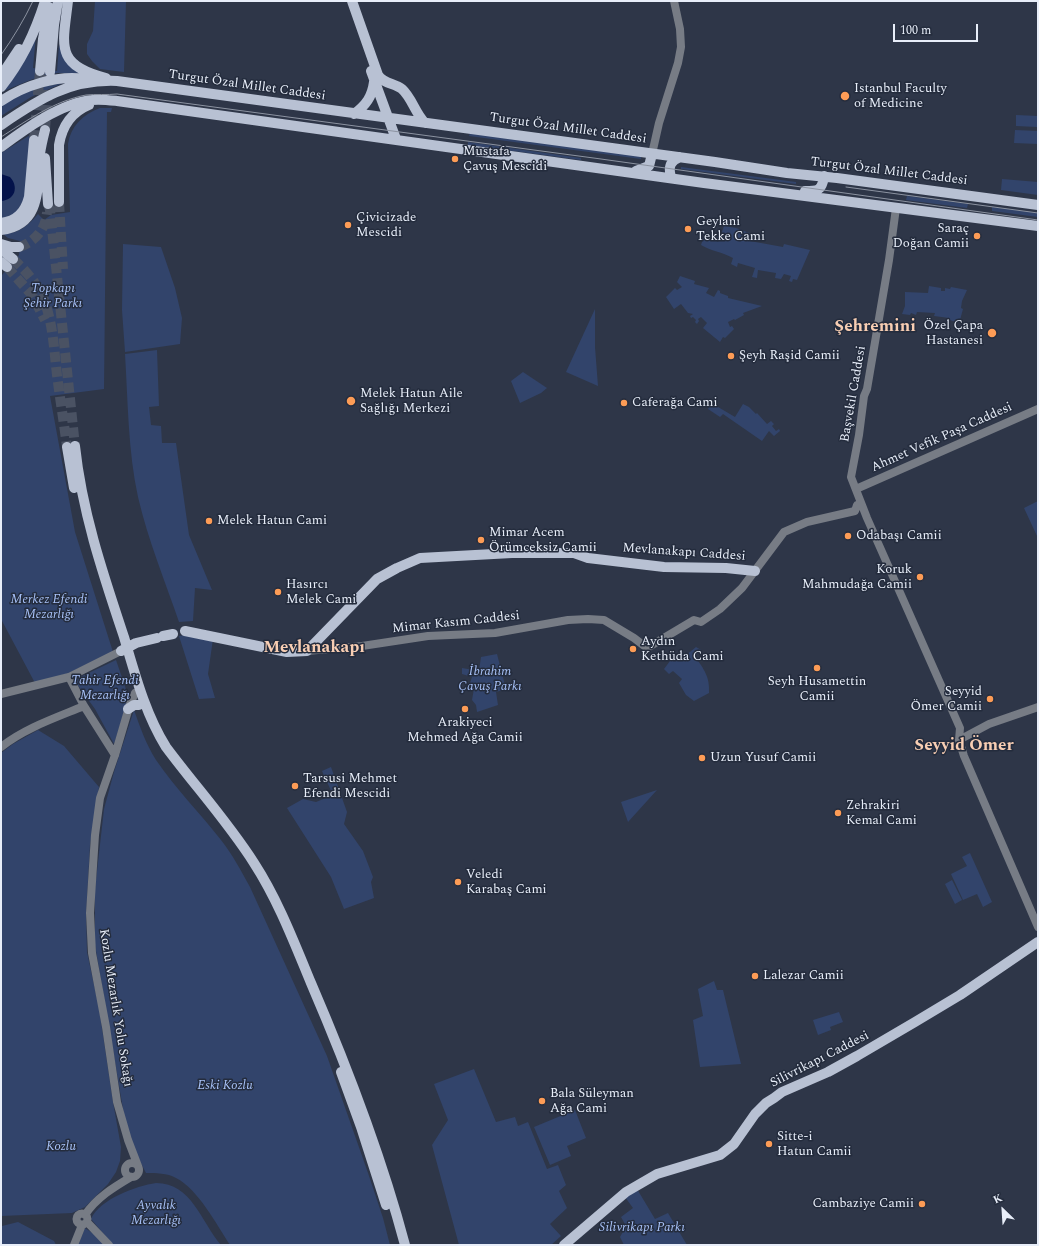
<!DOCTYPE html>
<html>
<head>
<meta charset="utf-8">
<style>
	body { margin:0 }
	#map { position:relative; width:1039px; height:1246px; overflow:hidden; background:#2e3648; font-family:Spectral,serif }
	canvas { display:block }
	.frame { position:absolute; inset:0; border:2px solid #e8eef9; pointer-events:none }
	.north { position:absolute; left:983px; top:1190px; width:40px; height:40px; -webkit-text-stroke:3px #242c3d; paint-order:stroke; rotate:335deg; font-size:11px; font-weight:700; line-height:16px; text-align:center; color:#e8eef9 }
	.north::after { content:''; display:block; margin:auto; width:14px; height:18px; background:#e8eef9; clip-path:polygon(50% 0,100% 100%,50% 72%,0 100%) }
	.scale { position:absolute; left:893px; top:24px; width:85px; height:18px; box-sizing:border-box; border:2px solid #e8eef9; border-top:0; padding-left:5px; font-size:12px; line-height:14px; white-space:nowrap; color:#e8eef9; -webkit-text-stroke:3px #242c3d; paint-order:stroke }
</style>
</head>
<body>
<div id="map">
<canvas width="1039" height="1246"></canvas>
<div class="frame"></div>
<div class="north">K</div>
<div class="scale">100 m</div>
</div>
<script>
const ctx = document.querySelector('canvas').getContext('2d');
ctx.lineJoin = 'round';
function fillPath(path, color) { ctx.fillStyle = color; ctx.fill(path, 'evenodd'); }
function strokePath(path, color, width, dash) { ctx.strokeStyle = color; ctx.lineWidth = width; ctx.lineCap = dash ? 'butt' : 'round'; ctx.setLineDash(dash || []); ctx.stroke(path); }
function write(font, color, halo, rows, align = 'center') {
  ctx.font = font + ' Spectral,serif'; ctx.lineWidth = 3; ctx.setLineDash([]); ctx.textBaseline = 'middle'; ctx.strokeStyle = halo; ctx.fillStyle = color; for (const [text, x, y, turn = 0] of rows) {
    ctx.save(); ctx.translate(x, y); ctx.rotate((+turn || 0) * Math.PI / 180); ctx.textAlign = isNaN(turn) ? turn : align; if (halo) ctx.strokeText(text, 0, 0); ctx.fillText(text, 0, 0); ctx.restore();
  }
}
const green = new Path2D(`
	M 95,1 L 126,1 L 124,72 L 100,69 L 92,61 L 87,54 L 87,44 L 93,31 Z
	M 36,34 L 33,68 L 57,71 L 59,45 L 63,55 L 79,70 L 78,73 L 57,73 L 33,79 L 1,92 Z
	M 63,83 L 31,97 L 1,116 L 1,104 L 26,90 Z
	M 100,108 L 112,108 L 111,112 L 107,112 L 104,389 L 50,396 L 75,532 L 113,652 L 69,673 L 35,683 L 1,619 L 1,274 L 2,275 L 19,255 L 20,241 L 8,238 L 3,234 C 19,233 28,226 38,214 L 44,220 L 51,215 L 70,212 L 68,144 C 71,126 82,115 100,108 Z
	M 1016,115 L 1038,116 L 1037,127 L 1016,126 Z
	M 1015,130 L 1038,131 L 1038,144 L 1014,143 Z
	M 470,133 L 641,156 L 641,159 L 469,136 Z
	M 30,135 L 29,192 L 15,214 L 1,219 L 1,153 Z
	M 468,142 L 581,158 L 581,160 L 468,145 Z
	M 681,167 L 796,182 L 796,184 L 681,169 Z
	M 1002,179 L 1038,182 L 1038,195 L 1001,190 Z
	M 907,196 L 968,204 L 967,208 L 906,200 Z
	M 992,207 L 1038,213 L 1038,217 L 992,211 Z
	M 724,226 L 736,228 L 752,234 L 750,241 L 783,247 L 784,244 L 810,250 L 797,280 L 793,279 L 792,282 L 789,281 L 791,276 L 784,274 L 781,279 L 775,278 L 776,273 L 758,270 L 757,278 L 752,277 L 755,268 L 738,263 L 737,267 L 731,264 L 733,258 C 722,252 711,251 701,245 L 705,233 L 720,238 Z
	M 123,244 L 161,247 L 175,288 L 182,318 L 180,344 L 125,352 L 122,310 Z
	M 680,276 L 695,281 L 694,284 L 709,288 L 706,293 L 714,297 L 718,290 L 720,291 L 720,293 L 728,296 L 728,298 L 762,306 L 743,313 L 744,315 L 735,320 L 734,319 L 728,322 L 730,327 L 732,326 L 734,329 L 725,338 L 723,337 L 720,342 L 703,328 L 707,323 L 701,317 L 698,319 L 699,321 L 697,324 L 695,322 L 696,320 L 693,317 L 691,318 L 690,316 L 693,314 L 688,313 L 681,304 L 674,309 L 666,297 L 675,288 L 677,290 L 682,287 L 677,282 Z
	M 929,286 L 941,288 L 941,291 L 945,291 L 945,288 L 950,289 L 951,287 L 967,290 L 962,301 L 961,308 L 963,309 L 960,320 L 961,321 C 956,323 954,321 949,320 L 949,318 L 934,316 L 935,313 L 917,312 L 916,315 L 911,313 L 910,315 L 902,314 L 905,306 L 905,292 L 928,293 Z
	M 595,309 L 595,347 L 598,386 L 566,372 Z
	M 157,350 L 159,406 L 149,407 L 151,425 L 161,426 L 162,443 L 176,443 L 189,535 L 212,590 L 195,588 L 193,621 L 179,622 C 165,581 148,540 138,497 C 128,451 128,402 125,354 Z
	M 523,372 L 547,388 L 541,393 L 520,403 L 511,381 Z
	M 711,404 L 718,407 L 735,417 L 743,404 L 749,407 L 756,414 L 757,413 L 767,424 L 771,421 L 774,424 L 772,426 L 776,431 L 779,429 L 780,431 L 774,436 L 769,431 L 762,441 L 723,414 L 720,417 L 708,409 Z
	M 1038,501 L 1038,535 L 1037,536 L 1024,508 Z
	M 185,635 L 213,639 L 208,674 L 215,698 L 199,699 L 179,636 Z
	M 696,647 L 701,650 L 695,656 C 704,670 710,676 709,693 L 694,701 L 686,695 L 679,683 L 682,679 L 673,671 L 669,674 L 664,669 L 673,657 L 679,661 Z
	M 497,654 L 506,689 L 496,692 L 498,705 L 477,712 L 476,705 L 472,700 L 475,683 L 470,683 L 472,677 L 462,674 L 462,668 L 479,671 L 481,657 Z
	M 116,660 L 129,698 L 114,744 L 95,709 L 74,680 Z
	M 134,710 C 140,727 146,744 156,760 C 175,788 200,813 221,840 C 233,855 241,871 250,887 L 327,1056 L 368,1173 L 383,1218 L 390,1245 L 230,1245 C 217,1225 198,1189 176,1178 C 167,1173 156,1173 146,1173 L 128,1138 L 95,945 L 95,889 L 104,809 L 114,772 Z
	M 38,730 L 64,746 L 99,787 L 90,845 L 86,916 L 87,952 L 99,1008 L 113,1102 L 121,1147 L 120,1161 L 116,1172 L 108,1184 L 85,1207 L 72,1213 L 1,1216 L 1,753 L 13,744 Z
	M 331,767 L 347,812 L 344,824 L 363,851 L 373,877 L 371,882 L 374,898 L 344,909 L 331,877 L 287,808 L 303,799 L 316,802 L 333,795 L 322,771 Z
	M 657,790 L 628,822 L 621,802 Z
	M 970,853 L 992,902 L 983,907 L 977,894 L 963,900 L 951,874 L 967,866 L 962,857 Z
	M 952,880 L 962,900 L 955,904 L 945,884 Z
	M 714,981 L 717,990 L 723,990 L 741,1064 L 700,1067 L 693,1020 L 703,1016 L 698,989 Z
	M 839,1012 L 843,1022 L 830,1027 L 831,1030 L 818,1035 L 813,1020 Z
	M 474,1069 L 496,1122 L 515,1117 L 518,1126 L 528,1122 L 547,1169 L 558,1165 L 566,1185 L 559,1191 L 567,1208 L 550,1224 L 561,1236 L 551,1245 L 459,1245 L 432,1145 L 448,1120 L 434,1084 Z
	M 575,1110 L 586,1138 L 567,1146 L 571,1156 L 550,1165 L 534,1127 Z
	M 156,1183 C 192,1183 201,1222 221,1245 L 113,1245 L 91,1219 C 100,1199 136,1186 156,1183 Z
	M 637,1189 L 655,1219 L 668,1213 L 687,1245 L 624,1245 L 620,1237 L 626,1226 L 621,1217 L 633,1208 L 625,1197 Z
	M 18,1222 L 54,1241 L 56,1245 L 1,1245 L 2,1226 Z
	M 85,1228 L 97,1236 L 105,1245 L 78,1245 Z`);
const water = new Path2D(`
	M 1,174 L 10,177 C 19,187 15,200 1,201 Z`);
const majorTunnel = new Path2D(`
	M 45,130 L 49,74
	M 34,140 L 40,71
	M 59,202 L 63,269
	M 48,204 L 50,210 L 75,446
	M 19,247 C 35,242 46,229 47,212
	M 13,259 C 25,270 38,284 44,300 C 53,323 54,350 57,375 C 60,399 64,423 67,447
	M 7,267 L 32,295 L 45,320`);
const minor = new Path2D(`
	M 652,154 L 659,123 L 678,63 L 681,47 L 680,29 L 674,1
	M 896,208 L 889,260 L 867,389 L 864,396 L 859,435 L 851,477 L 867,518 L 960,728 L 959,740 L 964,756 L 1038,927
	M 856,489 L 1038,409
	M 307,651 L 362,646 L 428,636 L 495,633 L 568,620 L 588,619 L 604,620 L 634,638 L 647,648 L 694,620 L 701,622 L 720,609 L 742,588 L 784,532 L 807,522 L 855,511 L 857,505
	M 69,677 L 84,706 L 115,755
	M 135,693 L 130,704 L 115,755 L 100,798 L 95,835 L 90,913 L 92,953 L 106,1027 L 117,1102 L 128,1140 L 138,1166
	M 1,694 L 69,677 L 121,651
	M 959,740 L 989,724 L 1038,707
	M 1,747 C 25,728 55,718 84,706
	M125 1170a7 7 0 1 1 14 0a7 7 0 1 1-14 0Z
	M76.5 1219a5.5 5.5 0 1 1 11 0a5.5 5.5 0 1 1-11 0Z
	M 85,1215 C 96,1198 114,1187 131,1177
	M 87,1222 L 109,1245
	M 74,1245 L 82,1225`);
const major = new Path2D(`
	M 68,1 C 63,45 54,65 106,78
	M 352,1 L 378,75 C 384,84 394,83 402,89 C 412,98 415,113 425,123
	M 40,71 L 43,39 L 49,7
	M 371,71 L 396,139
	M 50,72 L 54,25 L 58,1
	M 1,76 L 19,49
	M 1,87 C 22,61 35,33 45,1
	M 1,101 C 25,85 57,75 85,79
	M 354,114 C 366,105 372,97 374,82
	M 1,125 C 39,99 70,79 117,81 L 715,162 L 787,173 L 837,178 L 1038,205
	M 1,147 C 25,129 61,103 92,100 C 100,99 108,100 117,101 L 704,183 L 1038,226
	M 45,158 L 48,204
	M 636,171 L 649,166 L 652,154
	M 671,177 C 668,167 670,161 680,157
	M 805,191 C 818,191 822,191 824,176
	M 59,202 L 59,145 C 62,126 72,112 89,105
	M 1,223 C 17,221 25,212 29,197 L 34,140
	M 1,230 C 43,225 37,185 40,154 C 41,146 43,138 45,130
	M 1,244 L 11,247 L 19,247
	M 1,249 L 13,259
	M 1,262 L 7,267
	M 75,446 C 82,512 103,574 124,637 C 135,674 145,713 166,747 C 195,786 228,822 254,863 C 278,900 294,942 311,983 C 348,1069 381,1155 405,1245
	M 67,447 L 74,488
	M 185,631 L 287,652 L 307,651 L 377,579 L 397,568 L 420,558 L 512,553 L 574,553 L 588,558 L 664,567 L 726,568 L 755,571
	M 163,636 L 173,634
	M 121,651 L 136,643 L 157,638
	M 128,709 L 134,705 L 139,705
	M 341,1072 L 361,1127 L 386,1205
	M 564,1245 L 626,1192 L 657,1174 L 720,1155 L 734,1144 L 755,1114 L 766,1103 L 774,1098 L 782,1092 L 828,1072 L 857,1056 L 915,1022 L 960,995 L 1038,942`);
const tram = new Path2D(`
	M 1,55 C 13,38 24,20 33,1
	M 1,137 C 28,120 54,101 86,95 C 96,94 107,95 117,94 L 601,159 L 1038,220
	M 846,187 L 1038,213`);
const markers = [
	[845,96,5,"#fd9c56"],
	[455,159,4,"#fd9c56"],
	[348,225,4,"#fd9c56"],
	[688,229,4,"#fd9c56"],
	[977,236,4,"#fd9c56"],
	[992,333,5,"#fd9c56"],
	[731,356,4,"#fd9c56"],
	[351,401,5,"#fd9c56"],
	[624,403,4,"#fd9c56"],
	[209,521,4,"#fd9c56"],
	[848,536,4,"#fd9c56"],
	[481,540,4,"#fd9c56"],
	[920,577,4,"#fd9c56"],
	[278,592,4,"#fd9c56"],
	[633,649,4,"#fd9c56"],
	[817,668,4,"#fd9c56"],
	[990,699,4,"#fd9c56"],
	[465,709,4,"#fd9c56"],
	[702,758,4,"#fd9c56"],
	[295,786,4,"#fd9c56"],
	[838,813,4,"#fd9c56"],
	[458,882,4,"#fd9c56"],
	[755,976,4,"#fd9c56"],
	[542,1101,4,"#fd9c56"],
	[769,1144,4,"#fd9c56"],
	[922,1204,4,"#fd9c56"]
];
const streetNames = [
	["Turgut Özal Millet Caddesi",247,86,8],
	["Turgut Özal Millet Caddesi",568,129,8],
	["Turgut Özal Millet Caddesi",889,172,7],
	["Başvekil Caddesi",854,394,-80],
	["Ahmet Vefik Paşa Caddesi",942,438,-24],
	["Mevlanakapı Caddesi",684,553,4],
	["Mimar Kasım Caddesi",456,623,-6],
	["Kozlu Mezarlık Yolu Sokağı",115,1008,81],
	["Silivrikapı Caddesi",820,1060,-27]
];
const poiNames = [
	["Istanbul Faculty",854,89],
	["of Medicine",854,104],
	["Mustafa",463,152],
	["Çavuş Mescidi",463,167],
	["Çivicizade",356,218],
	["Mescidi",356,233],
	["Geylani",696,222],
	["Tekke Cami",696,237],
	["Saraç",969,229,"right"],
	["Doğan Camii",969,244,"right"],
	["Özel Çapa",983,326,"right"],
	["Hastanesi",983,341,"right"],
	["Şeyh Raşid Camii",739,356],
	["Melek Hatun Aile",360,394],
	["Sağlığı Merkezi",360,409],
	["Caferağa Cami",632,403],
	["Melek Hatun Cami",217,521],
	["Mimar Acem",489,533],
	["Örümceksiz Camii",489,548],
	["Odabaşı Camii",856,536],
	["Koruk",912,570,"right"],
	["Mahmudağa Camii",912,585,"right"],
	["Hasırcı",286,585],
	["Melek Cami",286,600],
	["Aydın",641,642],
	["Kethüda Cami",641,657],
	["Seyh Husamettin",817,682,"center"],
	["Camii",817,697,"center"],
	["Seyyid",982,692,"right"],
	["Ömer Camii",982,707,"right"],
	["Arakiyeci",465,723,"center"],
	["Mehmed Ağa Camii",465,738,"center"],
	["Uzun Yusuf Camii",710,758],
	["Tarsusi Mehmet",303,779],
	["Efendi Mescidi",303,794],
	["Zehrakiri",846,806],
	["Kemal Cami",846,821],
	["Veledi",466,875],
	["Karabaş Cami",466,890],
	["Lalezar Camii",763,976],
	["Bala Süleyman",550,1094],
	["Ağa Cami",550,1109],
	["Sitte-i",777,1137],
	["Hatun Camii",777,1152],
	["Cambaziye Camii",914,1204,"right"]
];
const parkNames = [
	["Topkapı",53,289],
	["Şehir Parkı",53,304],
	["Merkez Efendi",49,600],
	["Mezarlığı",49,615],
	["İbrahim",490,672],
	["Çavuş Parkı",490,687],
	["Tahir Efendi",105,681],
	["Mezarlığı",105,696],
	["Eski Kozlu",225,1086],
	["Kozlu",61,1147],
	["Ayvalık",156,1206],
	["Mezarlığı",156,1221],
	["Silivrikapı Parkı",642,1228]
];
const districtNames = [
	["Şehremini",875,328],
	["Mevlanakapı",314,649],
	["Seyyid Ömer",964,747]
];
fillPath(green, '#32446b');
fillPath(water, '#03124a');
strokePath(majorTunnel, '#4a5263', 10, [10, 5]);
strokePath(minor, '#777c85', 8);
strokePath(major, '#b8c1d3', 10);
strokePath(tram, '#8c93a1', 1);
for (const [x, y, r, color] of markers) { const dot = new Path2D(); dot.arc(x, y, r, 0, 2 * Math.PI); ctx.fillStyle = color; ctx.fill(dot); strokePath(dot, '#242c3d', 1.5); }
write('13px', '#e8eef9', '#242c3d', streetNames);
write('13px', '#e8eef9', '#242c3d', poiNames, 'left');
write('italic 13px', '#a7c1f7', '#242c3d', parkNames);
write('bold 17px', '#f8ceb3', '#242c3d', districtNames);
</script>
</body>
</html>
